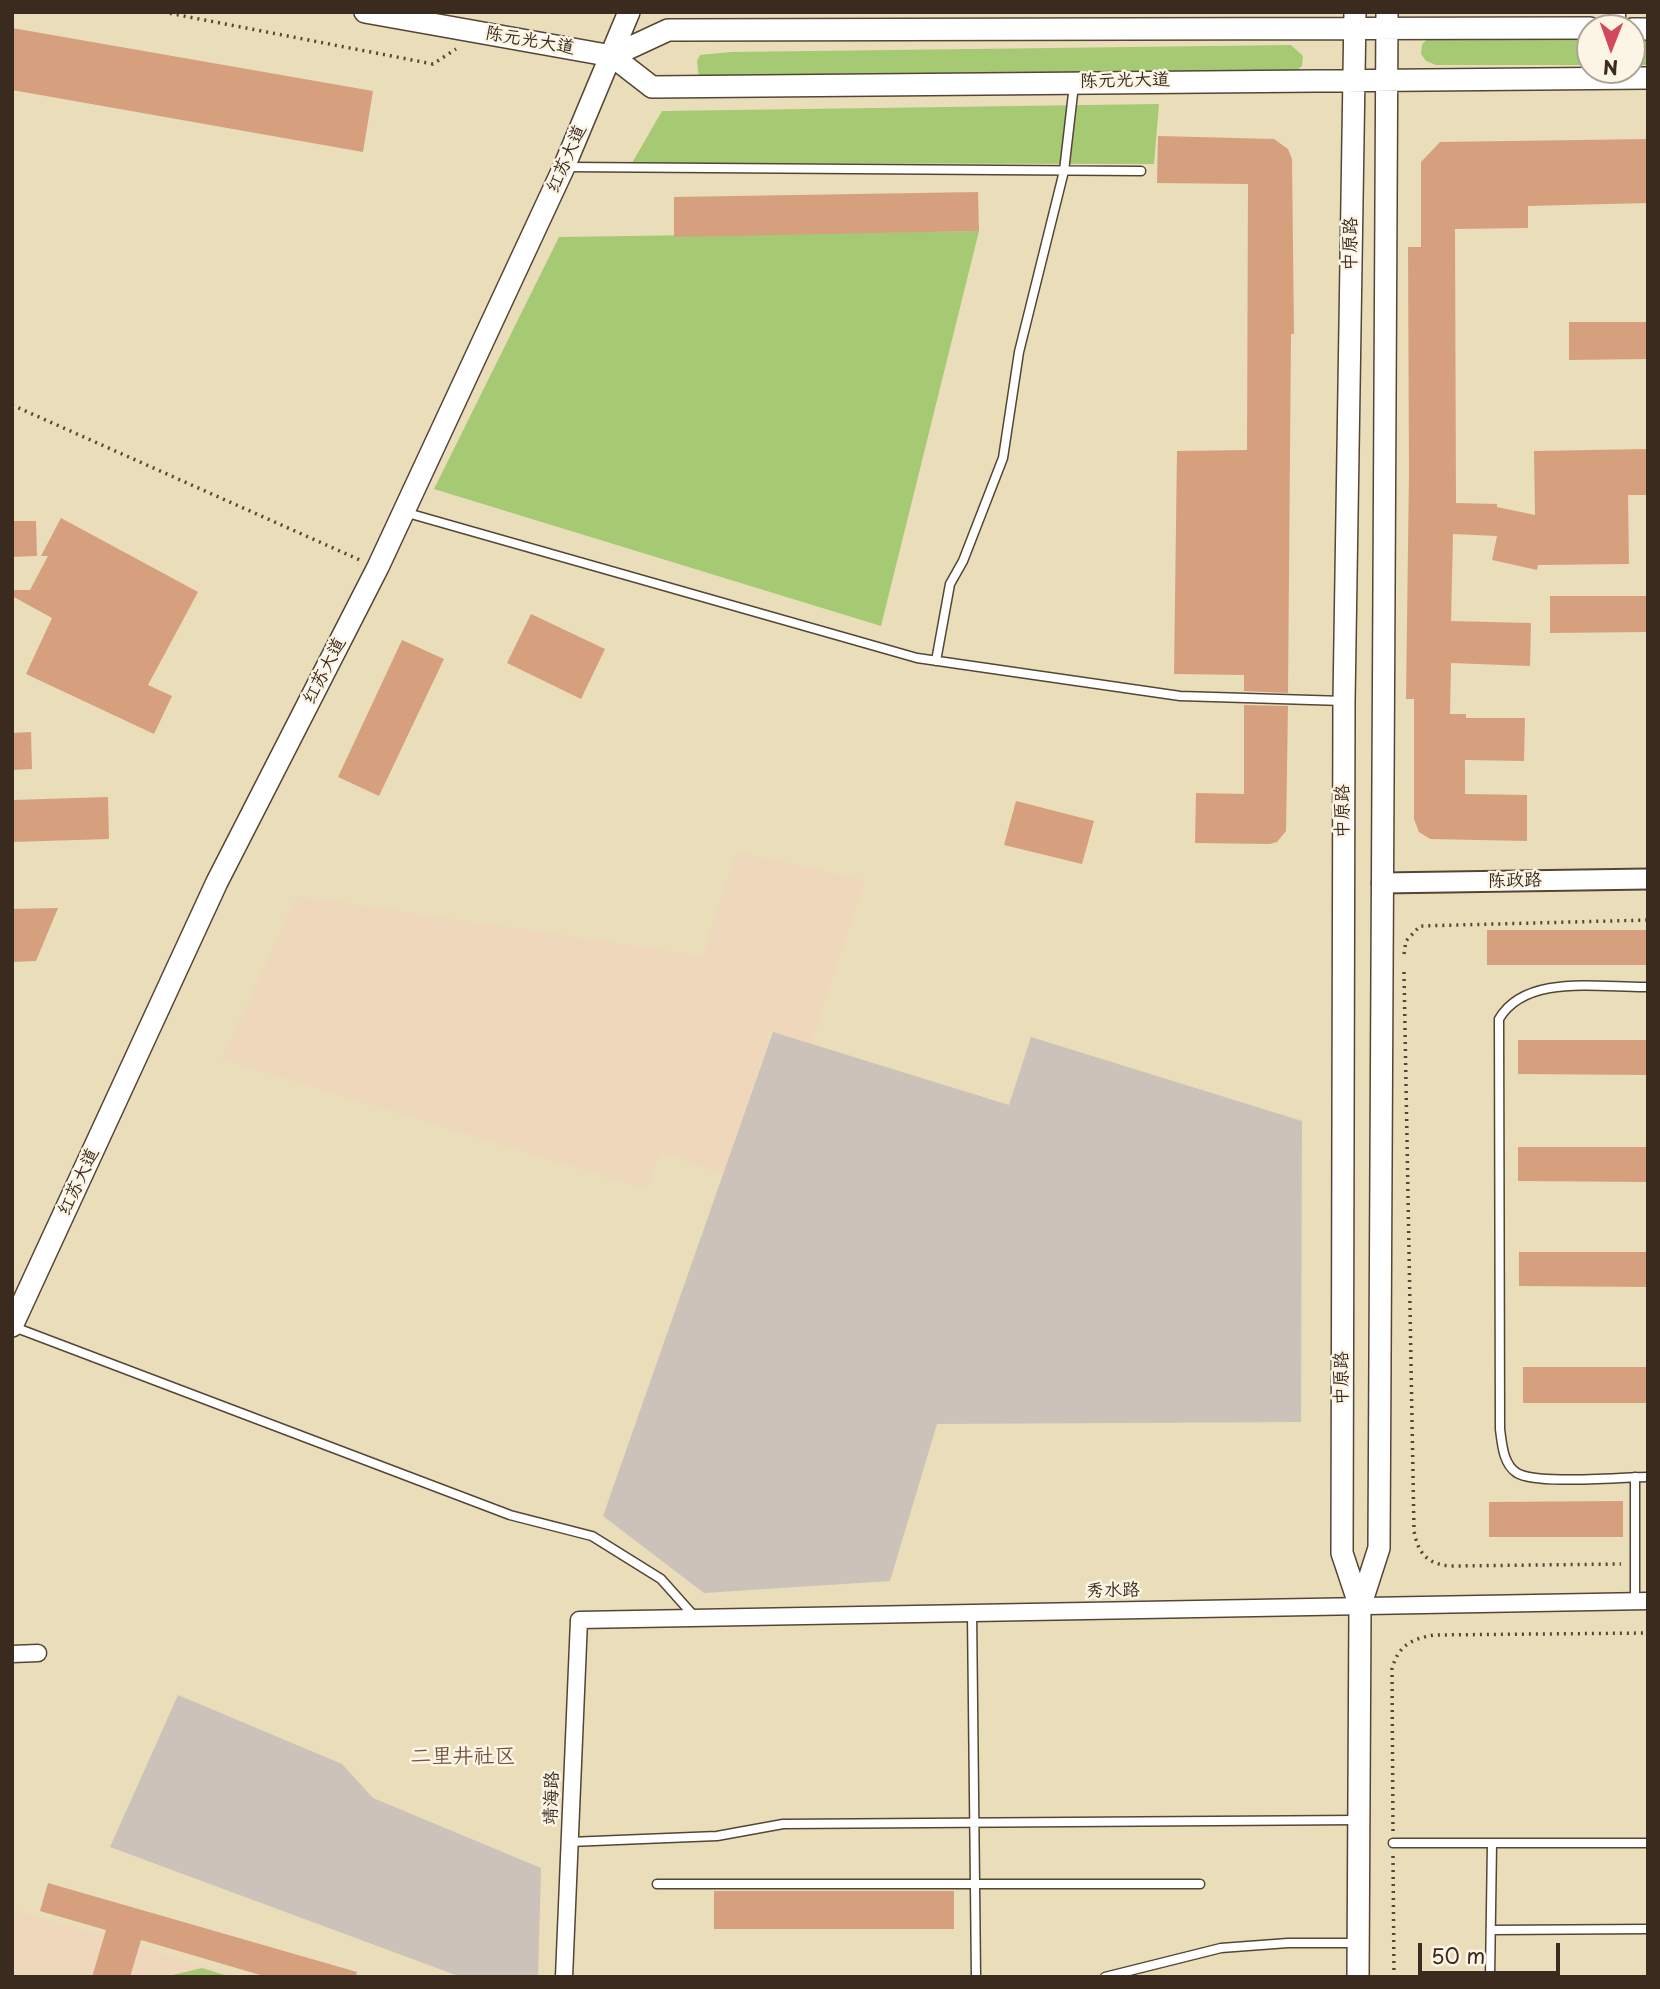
<!DOCTYPE html>
<html>
<head>
<meta charset="utf-8">
<style>
	body { margin:0 }
	#map { position:relative; width:1660px; height:1989px; overflow:hidden; background:#e9deb9; font-family:"Playpen Sans",sans-serif }
	canvas { display:block }
	.frame { position:absolute; inset:0; border:14px solid #3b2a1e; pointer-events:none }
	.north { position:absolute; left:1576px; top:14px; width:70px; height:70px; box-sizing:border-box; background:#fcf5e5; border:2px solid #afa495; border-radius:50%; rotate:181deg; font-size:19px; font-weight:700; line-height:28px; text-align:center; color:#3b2a1e }
	.north::after { content:''; display:block; margin:auto; width:24px; height:32px; background:#d1495b; clip-path:polygon(50% 0,100% 100%,50% 72%,0 100%) }
	.scale { position:absolute; left:1418px; top:1943px; width:142px; height:32px; box-sizing:border-box; border:4px solid #3b2a1e; border-top:0; padding-left:9px; font-size:21px; line-height:24px; white-space:nowrap; color:#3b2a1e; -webkit-text-stroke:5px #fcf5e5; paint-order:stroke }
</style>
</head>
<body>
<div id="map">
<canvas width="1660" height="1989"></canvas>
<div class="frame"></div>
<div class="north">N</div>
<div class="scale">50 m</div>
</div>
<script>
const ctx = document.querySelector('canvas').getContext('2d');
ctx.lineJoin = 'round';
function fillPath(path, color) { ctx.fillStyle = color; ctx.fill(path, 'evenodd'); }
function strokePath(path, color, width, dash) { ctx.strokeStyle = color; ctx.lineWidth = width; ctx.lineCap = dash ? 'butt' : 'round'; ctx.setLineDash(dash || []); ctx.stroke(path); }
function write(font, color, halo, rows, align = 'center') {
  ctx.font = font + ' "Playpen Sans","LXGW WenKai TC",sans-serif'; ctx.lineWidth = 5; ctx.setLineDash([]); ctx.textBaseline = 'middle'; ctx.strokeStyle = halo; ctx.fillStyle = color; for (const [text, x, y, turn = 0] of rows) {
    ctx.save(); ctx.translate(x, y); ctx.rotate((+turn || 0) * Math.PI / 180); ctx.textAlign = isNaN(turn) ? turn : align; if (halo) ctx.strokeText(text, 0, 0); ctx.fillText(text, 0, 0); ctx.restore();
  }
}
const built = new Path2D(`
	M 736,852 L 865,880 L 810,1046 L 771,1032 L 723,1174 L 660,1152 L 646,1189 L 222,1059 L 297,896 L 703,956 Z
	M 12,1909 L 104,1936 L 243,1977 L 12,1977 Z`);
const industrial = new Path2D(`
	M 773,1032 L 1009,1105 L 1031,1037 L 1302,1121 L 1301,1422 L 937,1424 L 890,1581 L 704,1593 L 603,1516 Z
	M 178,1695 L 342,1764 L 373,1798 L 541,1868 L 538,1977 L 461,1977 L 110,1847 Z`);
const green = new Path2D(`
	M 1590,36 L 1590,65 L 1436,65 L 1426,61 L 1421,54 L 1422,44 L 1428,39 Z
	M 1632,36 L 1648,36 L 1648,65 L 1632,65 Z
	M 1291,45 L 1303,56 L 1302,66 L 1293,73 L 699,78 L 697,61 L 700,55 L 731,52 Z
	M 1159,104 L 1154,164 L 632,163 L 662,111 Z
	M 979,231 L 881,626 L 434,489 L 559,237 Z
	M 202,1968 L 231,1977 L 164,1977 Z`);
const building = new Path2D(`
	M 12,28 L 373,91 L 363,152 L 12,90 Z
	M 1158,136 L 1274,139 L 1288,149 L 1292,159 L 1294,334 L 1291,334 L 1288,693 L 1244,691 L 1244,675 L 1174,674 L 1177,451 L 1247,450 L 1248,184 L 1157,183 Z
	M 1648,139 L 1648,203 L 1528,206 L 1528,228 L 1455,229 L 1456,503 L 1497,504 L 1497,507 L 1535,515 L 1534,451 L 1648,449 L 1648,495 L 1628,495 L 1629,564 L 1538,565 L 1537,570 L 1492,560 L 1497,536 L 1453,534 L 1451,621 L 1531,623 L 1530,666 L 1451,663 L 1450,714 L 1466,714 L 1466,718 L 1525,718 L 1524,761 L 1465,760 L 1465,794 L 1527,795 L 1527,841 L 1430,839 L 1419,832 L 1414,819 L 1414,699 L 1406,699 L 1409,473 L 1408,247 L 1421,247 L 1421,162 L 1440,142 Z
	M 978,192 L 979,231 L 674,237 L 674,197 Z
	M 1569,322 L 1648,322 L 1648,359 L 1569,360 Z
	M 61,518 L 198,592 L 148,685 L 172,696 L 154,734 L 26,674 L 52,618 L 12,596 L 12,590 L 30,590 L 48,556 L 41,556 Z
	M 12,521 L 36,521 L 37,556 L 12,557 Z
	M 1550,596 L 1648,596 L 1648,632 L 1550,633 Z
	M 531,614 L 605,649 L 581,699 L 507,663 Z
	M 402,640 L 444,659 L 379,796 L 338,777 Z
	M 1244,705 L 1288,706 L 1286,831 L 1277,842 L 1270,844 L 1195,843 L 1196,793 L 1244,794 Z
	M 31,732 L 32,769 L 12,770 L 12,733 Z
	M 108,797 L 109,839 L 12,842 L 12,800 Z
	M 1016,801 L 1094,821 L 1082,864 L 1004,845 Z
	M 58,908 L 36,961 L 12,962 L 12,909 Z
	M 1487,930 L 1648,930 L 1648,965 L 1487,965 Z
	M 1518,1040 L 1648,1040 L 1648,1075 L 1518,1074 Z
	M 1518,1147 L 1648,1147 L 1648,1182 L 1518,1181 Z
	M 1519,1252 L 1648,1252 L 1648,1287 L 1519,1286 Z
	M 1523,1367 L 1648,1367 L 1648,1403 L 1523,1403 Z
	M 1623,1501 L 1623,1537 L 1489,1537 L 1489,1502 Z
	M 48,1883 L 357,1972 L 356,1977 L 267,1977 L 141,1940 L 130,1977 L 92,1977 L 106,1930 L 40,1911 Z
	M 714,1891 L 954,1891 L 954,1929 L 714,1929 Z`);
const path = new Path2D(`
	M 163,12 L 433,64 L 456,49
	M 12,405 L 360,560
	M 1404,954 L 1406,941 L 1420,926 L 1648,920
	M 1404,972 L 1414,1531 C 1418,1553 1427,1564 1450,1566 L 1621,1564
	M 1393,1831 L 1392,1669 C 1398,1646 1411,1639 1434,1635 L 1648,1633
	M 1393,1856 L 1394,1977`);
const service = new Path2D(`
	M 567,167 L 1141,171
	M 404,512 L 917,658 L 1180,696 L 1344,701
	M 936,661 L 950,584 L 963,561 L 1003,458 L 1019,352 L 1064,171 L 1074,85
	M 1648,987 C 1601,988 1526,973 1499,1019 L 1500,1429 C 1502,1444 1503,1464 1517,1473 C 1537,1485 1621,1477 1648,1477
	M 14,1327 L 510,1515 L 592,1536 L 661,1579 L 694,1616
	M 1635,1477 L 1635,1601
	M 972,1612 L 976,1977
	M 569,1842 L 717,1836 L 783,1824 L 1358,1820
	M 1393,1843 L 1648,1843
	M 657,1884 L 1200,1884
	M 1491,1930 L 1648,1929
	M 1105,1977 L 1221,1948 L 1288,1943 L 1356,1943
	M 1490,1977 L 1492,1843`);
const minor = new Path2D(`
	M 1617,12 L 1617,28
	M 12,1654 L 38,1653
	M 564,1977 L 579,1620 L 1648,1601`);
const tertiary = new Path2D(`
	M 1382,883 L 1648,879`);
const secondary = new Path2D(`
	M 365,12 L 612,56 L 652,87 L 1648,78
	M 1355,12 L 1344,701 L 1342,1553 L 1360,1607
	M 1632,29 L 1648,29
	M 612,56 L 668,30 L 1590,28
	M 12,1326 L 217,882 L 378,567 L 564,167 L 629,12
	M 1358,1977 L 1360,1607 L 1379,1548 L 1387,12`);
const streetNames = [
	["陈元光大道",530,41,10],
	["陈元光大道",1125,81,-1],
	["红苏大道",567,159,-66],
	["中原路",1351,244,-89],
	["红苏大道",325,671,-63],
	["中原路",1343,811,-90],
	["陈政路",1515,881,-1],
	["红苏大道",79,1182,-65],
	["中原路",1342,1378,-90],
	["秀水路",1113,1591,-1],
	["靖海路",552,1798,-88]
];
const quarterNames = [
	["二里井社区",463,1757]
];
fillPath(built, '#eed7bb');
fillPath(industrial, '#ccc2b9');
fillPath(green, '#a5ca73');
fillPath(building, '#d6a07f');
strokePath(service, '#554535', 11);
strokePath(minor, '#554535', 19);
strokePath(tertiary, '#554535', 23);
strokePath(secondary, '#554535', 24);
strokePath(path, '#554535', 3.5, [2, 5]);
strokePath(service, '#fff', 8);
strokePath(minor, '#fff', 16);
strokePath(tertiary, '#fff', 19);
strokePath(secondary, '#fff', 21);
write('18px', '#3b2a1e', '#fcf5e5', streetNames);
write('21px', '#715340', '#fcf5e5', quarterNames);
</script>
</body>
</html>
